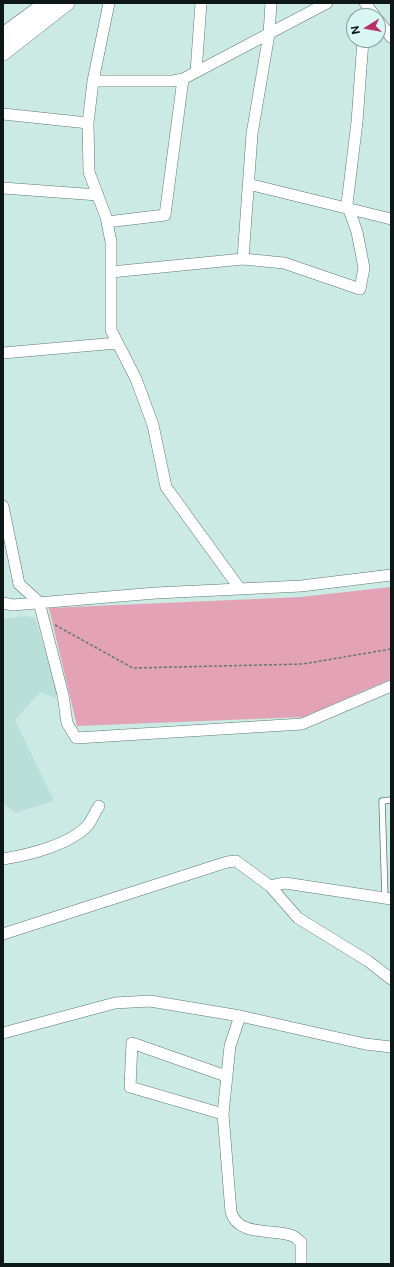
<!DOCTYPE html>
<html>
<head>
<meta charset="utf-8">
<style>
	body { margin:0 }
	#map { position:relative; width:394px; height:1267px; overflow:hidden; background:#cceae4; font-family:"Public Sans",sans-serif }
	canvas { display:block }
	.frame { position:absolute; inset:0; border:4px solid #0d1816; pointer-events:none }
	.north { position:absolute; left:346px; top:8px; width:40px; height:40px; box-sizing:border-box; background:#d9f7f2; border:1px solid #879e9a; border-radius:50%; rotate:259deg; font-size:11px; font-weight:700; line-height:16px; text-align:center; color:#0d1816 }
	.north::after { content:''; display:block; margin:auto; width:14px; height:18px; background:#ba306b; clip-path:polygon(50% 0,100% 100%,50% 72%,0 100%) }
</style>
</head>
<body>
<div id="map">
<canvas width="394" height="1267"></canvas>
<div class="frame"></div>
<div class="north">N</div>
</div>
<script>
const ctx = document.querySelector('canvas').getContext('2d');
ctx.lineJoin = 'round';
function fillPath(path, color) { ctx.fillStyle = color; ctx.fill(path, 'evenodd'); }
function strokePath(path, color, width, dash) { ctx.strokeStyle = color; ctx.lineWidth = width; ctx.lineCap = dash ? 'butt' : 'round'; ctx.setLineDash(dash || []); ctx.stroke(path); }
const built = new Path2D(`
	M 25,616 L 35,618 L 58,693 L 55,698 L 40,692 L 15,720 L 54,801 L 15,813 L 3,803 L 3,619 Z`);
const green = new Path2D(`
	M 391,587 L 391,679 L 303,717 L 77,726 L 49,608 L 301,597 Z`);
const path = new Path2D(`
	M 55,625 L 133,668 L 303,664 L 391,649`);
const lane = new Path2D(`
	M 385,898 L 382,801 L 391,800`);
const street = new Path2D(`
	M 109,3 L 93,81 L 88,123 L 89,172 L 106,217 L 111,242 L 111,330 L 136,379 L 153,425 L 166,487 L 240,589
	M 365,3 L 375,16
	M 378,20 L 391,37
	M 196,72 L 201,3
	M 93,81 L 173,81 L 183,79 L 327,3
	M 3,114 L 88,123
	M 248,184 L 391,219
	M 3,188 L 98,195
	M 107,222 L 165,215 L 183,79
	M 243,259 L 252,134 L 269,34 L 271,3
	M 111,272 L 243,259 L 284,263 L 360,289 L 364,268 L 357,232 L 347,204 L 357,122 L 363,40
	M 3,353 L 117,343
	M 3,506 L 19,584 L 39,602 L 63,695 L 67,723 L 76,738 L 302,724 L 391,686
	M 3,603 L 13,605 L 156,593 L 301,586 L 391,575
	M 3,859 C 28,855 70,845 88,825 C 92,820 95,812 99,806
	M 270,886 L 285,883 L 391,899
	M 3,934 L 227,862 L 236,861 L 270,886 L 298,918 L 368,961 L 391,979
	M 240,1016 L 230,1046 L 223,1114 L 231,1212 C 239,1238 274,1228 293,1236 C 296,1237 299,1241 301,1242 L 301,1264
	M 3,1033 L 115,1003 L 150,1001 L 240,1016 L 365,1044 L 391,1047
	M 223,1114 L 130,1087 L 132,1043 L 226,1076`);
const secondary = new Path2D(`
	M 3,35 L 47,3
	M 3,53 L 67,3`);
fillPath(built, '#b8dfd8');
fillPath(green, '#e3a2b5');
strokePath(lane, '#5e7874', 7);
strokePath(street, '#5e7874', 12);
strokePath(secondary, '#5e7874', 16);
strokePath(path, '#637773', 1.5, [3, 2]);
strokePath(lane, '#fff', 5.5);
strokePath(street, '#fff', 11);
strokePath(secondary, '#fff', 15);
</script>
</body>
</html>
